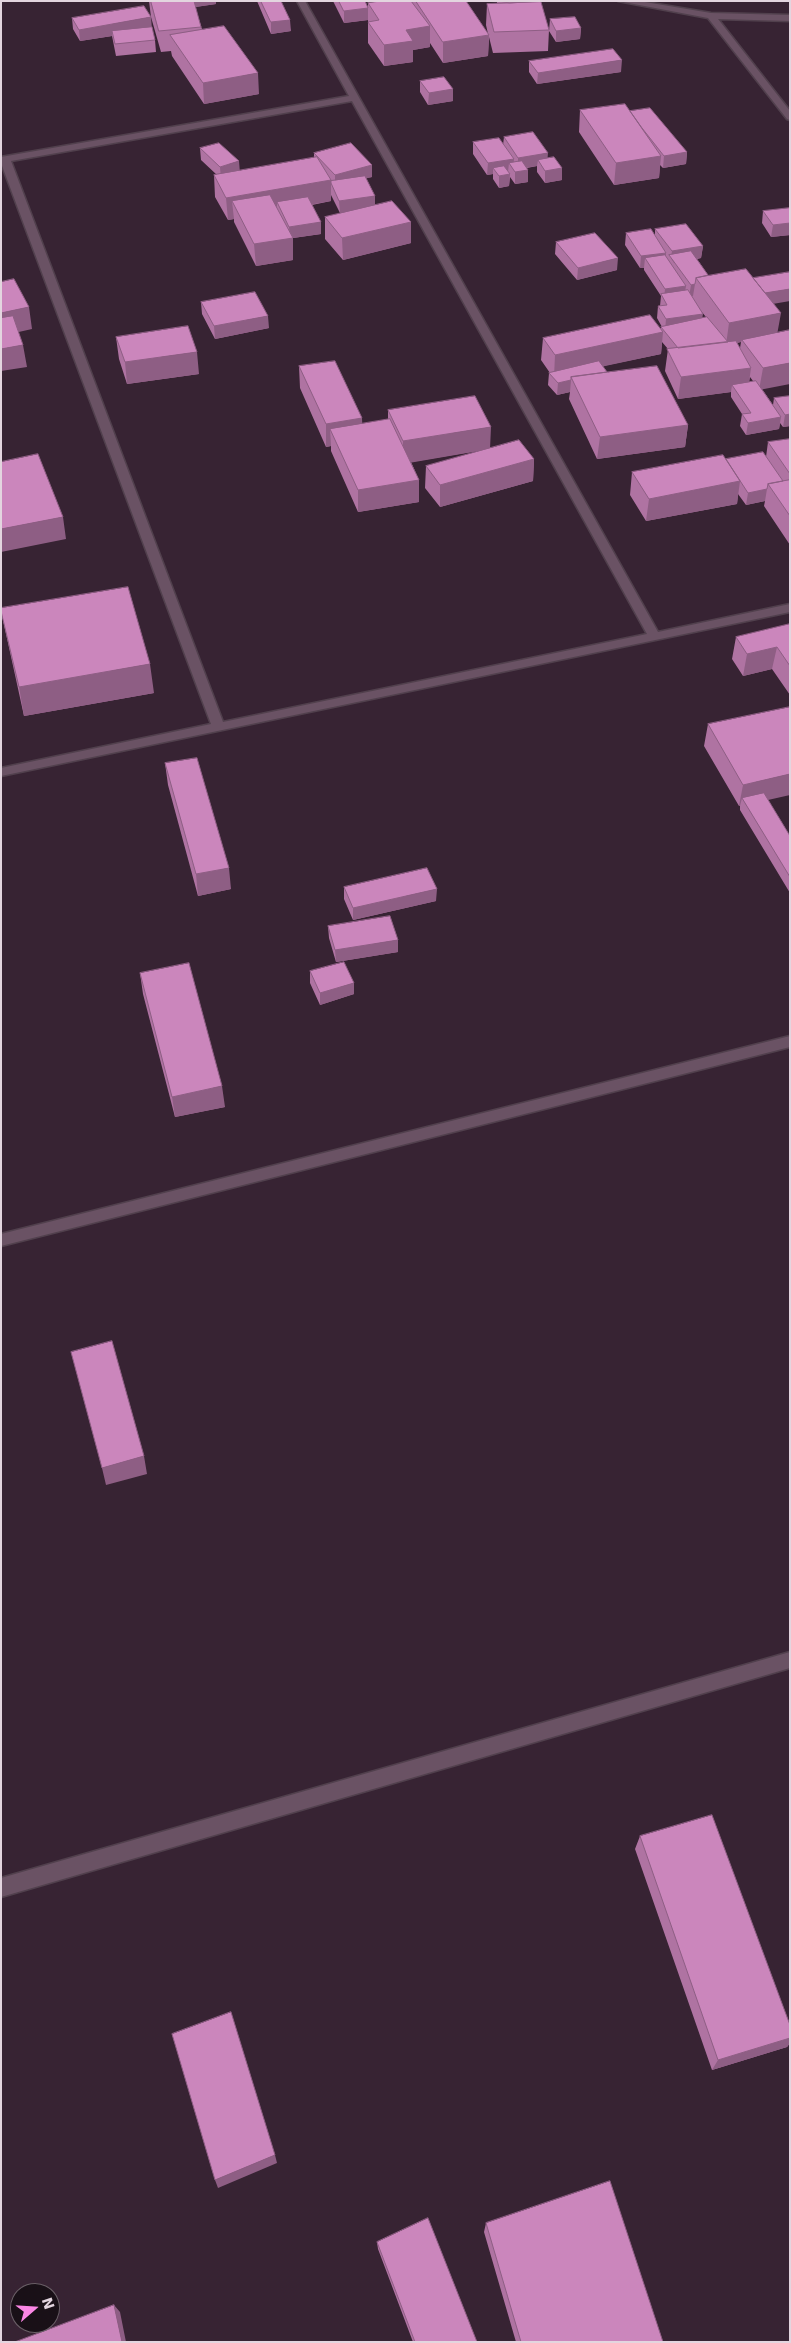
<!DOCTYPE html>
<html>
<head>
<meta charset="utf-8">
<style>
	body { margin:0 }
	#map { position:relative; width:791px; height:2343px; overflow:hidden; background:#372333; font-family:"DejaVu Sans",sans-serif }
	canvas { display:block }
	.frame { position:absolute; inset:0; border:2px solid #e3d5df; pointer-events:none }
	.north { position:absolute; left:10px; top:2283px; width:50px; height:50px; box-sizing:border-box; background:#191017; border:1px solid #6a5f67; border-radius:50%; rotate:71deg; font-size:14px; font-weight:700; line-height:20px; text-align:center; color:#e3d5df }
	.north::after { content:''; display:block; margin:auto; width:18px; height:22px; background:#fb87e5; clip-path:polygon(50% 0,100% 100%,50% 72%,0 100%) }
</style>
</head>
<body>
<div id="map">
<canvas width="791" height="2343"></canvas>
<div class="frame"></div>
<div class="north">N</div>
</div>
<script>
const ctx = document.querySelector('canvas').getContext('2d');
ctx.lineJoin = 'round';
function strokePath(path, color, width, dash) { ctx.strokeStyle = color; ctx.lineWidth = width; ctx.lineCap = dash ? 'butt' : 'round'; ctx.setLineDash(dash || []); ctx.stroke(path); }
function fillPath(path, color) { ctx.fillStyle = color; ctx.fill(path, 'evenodd'); }
const street = new Path2D(`
	M 297,1 L 305,1 L 658,632 L 790,604 L 790,612 L 1,776 L 1,768 L 211,724 L 1,163 L 1,157 L 349,96 ZM 352,101 L 647,634 L 223,722 L 11,161 Z
	M 618,1 L 639,1 L 711,13 L 790,15 L 790,21 L 718,19 L 790,111 L 790,120 L 787,119 L 708,18 Z
	M 790,1036 L 790,1047 L 1,1246 L 1,1234 Z
	M 790,1652 L 790,1668 L 1,1897 L 1,1878 Z`);
const wall = new Path2D(`
	M 149,1 L 216,1 L 216,4 L 195,7 L 202,29 L 259,94 L 204,104 L 172,56 L 171,51 L 161,52 L 151,17 Z
	M 257,1 L 281,1 L 291,31 L 271,34 Z
	M 333,1 L 365,1 L 368,7 L 368,3 L 377,2 L 372,1 L 466,1 L 488,34 L 486,25 L 487,4 L 497,3 L 497,1 L 540,1 L 549,30 L 548,51 L 493,53 L 489,37 L 488,56 L 443,63 L 430,43 L 430,47 L 413,50 L 413,62 L 384,66 L 368,43 L 368,20 L 344,23 Z
	M 72,18 L 152,29 L 155,40 L 156,52 L 116,56 L 112,36 L 80,41 L 73,29 Z
	M 550,19 L 581,28 L 580,39 L 556,42 L 549,31 Z
	M 529,61 L 621,72 L 537,84 L 529,72 Z
	M 420,81 L 453,89 L 453,101 L 428,105 L 420,92 Z
	M 580,110 L 630,111 L 687,152 L 686,164 L 663,168 L 660,165 L 659,178 L 614,185 L 579,132 Z
	M 504,137 L 548,158 L 562,168 L 562,180 L 545,183 L 537,172 L 537,166 L 527,168 L 528,182 L 515,184 L 510,177 L 509,186 L 499,188 L 493,179 L 493,174 L 487,175 L 473,154 L 473,142 L 503,145 Z
	M 200,148 L 240,171 L 314,158 L 314,153 L 372,165 L 372,177 L 366,178 L 375,205 L 411,222 L 411,243 L 343,260 L 325,239 L 325,217 L 346,212 L 340,213 L 331,195 L 331,201 L 312,205 L 321,234 L 293,238 L 293,260 L 256,266 L 234,222 L 234,219 L 228,220 L 215,197 L 214,175 L 217,175 L 201,160 Z
	M 790,208 L 790,235 L 771,237 L 762,223 L 763,211 Z
	M 655,229 L 703,246 L 701,258 L 697,259 L 708,275 L 773,304 L 762,389 L 773,405 L 774,398 L 790,396 L 790,426 L 783,427 L 780,423 L 779,429 L 746,435 L 740,426 L 742,414 L 731,397 L 731,392 L 678,399 L 665,371 L 668,349 L 662,342 L 661,354 L 603,366 L 607,372 L 688,425 L 685,447 L 597,459 L 569,399 L 570,392 L 557,395 L 548,385 L 549,373 L 550,373 L 541,360 L 543,338 L 661,328 L 661,327 L 662,327 L 657,318 L 658,306 L 660,306 L 661,296 L 644,270 L 644,268 L 640,268 L 625,245 L 626,233 L 655,235 ZM 701,311 L 706,317 L 702,318 ZM 741,342 L 740,348 L 737,343 ZM 750,377 L 753,381 L 749,382 Z
	M 556,242 L 617,270 L 577,280 L 555,254 Z
	M 201,302 L 269,328 L 215,339 L 202,314 Z
	M 116,337 L 199,374 L 127,384 L 119,359 Z
	M 299,366 L 362,418 L 362,424 L 388,419 L 388,410 L 490,448 L 534,459 L 533,481 L 440,507 L 425,488 L 426,466 L 483,450 L 411,462 L 419,480 L 419,502 L 358,512 L 331,451 L 331,446 L 326,447 L 300,388 Z
	M 790,439 L 790,545 L 764,506 L 765,501 L 746,505 L 738,494 L 737,504 L 646,521 L 630,495 L 632,472 L 726,459 L 766,457 L 768,442 Z
	M 1,611 L 154,693 L 24,716 Z
	M 790,624 L 790,695 L 772,669 L 743,676 L 732,659 L 736,637 Z
	M 708,724 L 768,800 L 790,836 L 790,893 L 740,810 L 740,806 L 739,806 L 704,746 Z
	M 165,763 L 231,889 L 198,896 L 168,785 Z
	M 344,887 L 436,901 L 353,920 L 344,899 Z
	M 328,926 L 398,952 L 336,962 L 329,938 Z
	M 310,971 L 354,994 L 320,1005 L 310,983 Z
	M 140,973 L 225,1107 L 175,1117 L 143,994 Z
	M 640,1836 L 790,2025 L 790,2043 L 787,2047 L 712,2070 L 635,1849 Z
	M 486,2223 L 663,2342 L 516,2342 L 484,2232 Z
	M 377,2242 L 477,2342 L 413,2342 L 378,2249 Z`);
const shadedWall = new Path2D(`
	M 154,1 L 216,1 L 216,4 L 155,13 Z
	M 368,8 L 368,20 L 344,23 L 344,11 Z
	M 151,17 L 152,29 L 112,31 L 112,36 L 80,41 L 79,30 Z
	M 290,20 L 291,31 L 271,34 L 271,22 Z
	M 430,26 L 430,47 L 413,50 L 413,62 L 384,66 L 384,45 L 406,30 Z
	M 581,28 L 580,39 L 556,42 L 556,31 Z
	M 489,35 L 488,56 L 443,63 L 443,42 Z
	M 622,60 L 621,72 L 537,84 L 538,73 Z
	M 258,73 L 259,94 L 204,104 L 203,83 Z
	M 453,89 L 453,101 L 428,105 L 429,93 Z
	M 687,152 L 686,164 L 663,168 L 664,156 Z
	M 548,153 L 547,164 L 538,160 L 537,166 L 518,169 L 518,158 Z
	M 661,156 L 659,178 L 614,185 L 616,163 Z
	M 514,159 L 513,169 L 509,163 L 508,172 L 493,168 L 493,174 L 487,175 L 488,163 Z
	M 239,161 L 240,173 L 221,179 L 220,167 Z
	M 372,165 L 372,177 L 335,186 L 335,175 Z
	M 562,168 L 562,180 L 545,183 L 545,171 Z
	M 528,170 L 528,182 L 515,184 L 515,172 Z
	M 510,174 L 509,186 L 499,188 L 499,176 Z
	M 331,180 L 331,201 L 281,210 L 277,202 L 277,211 L 232,201 L 234,219 L 228,220 L 226,198 Z
	M 375,196 L 375,208 L 340,213 L 339,201 Z
	M 321,222 L 321,234 L 293,238 L 293,260 L 256,266 L 254,244 L 290,238 L 289,227 Z
	M 411,222 L 411,243 L 343,260 L 342,238 Z
	M 790,223 L 790,235 L 771,237 L 773,225 Z
	M 703,246 L 701,258 L 674,263 L 671,258 L 672,251 Z
	M 666,253 L 665,265 L 645,258 L 644,268 L 640,268 L 641,256 Z
	M 618,258 L 617,270 L 577,280 L 578,268 Z
	M 695,284 L 693,296 L 689,297 L 691,285 Z
	M 686,286 L 684,298 L 664,299 L 665,289 Z
	M 790,289 L 790,301 L 761,306 L 763,293 Z
	M 29,307 L 32,329 L 1,336 L 1,313 Z
	M 781,313 L 777,335 L 742,340 L 741,342 L 726,345 L 729,323 Z
	M 703,314 L 701,326 L 665,331 L 666,319 Z
	M 268,316 L 269,328 L 215,339 L 214,326 Z
	M 663,332 L 661,354 L 554,377 L 555,355 Z
	M 23,345 L 27,367 L 1,371 L 1,349 Z
	M 197,352 L 199,374 L 127,384 L 125,362 Z
	M 790,363 L 790,384 L 759,390 L 763,368 Z
	M 751,368 L 748,390 L 732,385 L 731,392 L 678,399 L 681,377 Z
	M 571,380 L 570,392 L 557,395 L 558,383 Z
	M 790,414 L 790,426 L 783,427 L 785,415 Z
	M 781,417 L 779,429 L 746,435 L 748,423 Z
	M 362,418 L 363,440 L 330,429 L 331,446 L 326,447 L 326,424 Z
	M 688,425 L 685,447 L 597,459 L 600,437 Z
	M 491,427 L 490,449 L 403,464 L 403,441 Z
	M 534,459 L 533,481 L 440,507 L 440,485 Z
	M 419,480 L 419,502 L 358,512 L 358,490 Z
	M 740,481 L 737,504 L 646,521 L 649,499 Z
	M 767,489 L 765,501 L 746,505 L 748,493 Z
	M 63,517 L 66,539 L 1,552 L 1,529 Z
	M 777,647 L 772,669 L 743,676 L 747,654 Z
	M 150,664 L 154,693 L 24,716 L 19,687 Z
	M 790,774 L 790,795 L 746,805 L 742,798 L 740,806 L 739,806 L 743,785 Z
	M 229,868 L 231,889 L 198,896 L 196,874 Z
	M 437,889 L 436,901 L 353,920 L 353,908 Z
	M 398,940 L 398,952 L 336,962 L 335,950 Z
	M 354,983 L 354,994 L 320,1005 L 320,993 Z
	M 222,1086 L 225,1107 L 175,1117 L 172,1097 Z
	M 144,1456 L 147,1474 L 106,1485 L 102,1468 Z
	M 790,2038 L 790,2043 L 787,2047 L 712,2070 L 718,2060 Z
	M 275,2155 L 277,2163 L 218,2188 L 215,2180 Z
	M 114,2305 L 120,2312 L 126,2342 L 122,2342 Z`);
const building = new Path2D(`
	M 151,1 L 194,1 L 201,27 L 159,31 Z
	M 261,1 L 281,1 L 290,20 L 271,22 Z
	M 339,1 L 365,1 L 368,8 L 344,11 Z
	M 381,1 L 411,1 L 430,26 L 406,30 L 413,41 L 384,45 L 368,22 L 379,20 L 368,3 Z
	M 416,1 L 466,1 L 489,35 L 443,42 Z
	M 499,1 L 540,1 L 510,3 Z
	M 541,2 L 549,30 L 494,32 L 487,4 Z
	M 144,6 L 151,17 L 79,30 L 72,18 Z
	M 575,17 L 581,28 L 556,31 L 550,19 Z
	M 224,26 L 258,73 L 203,83 L 170,35 Z
	M 152,27 L 155,40 L 115,44 L 112,31 Z
	M 613,49 L 622,60 L 538,73 L 529,61 Z
	M 444,77 L 453,89 L 429,93 L 420,81 Z
	M 625,104 L 661,156 L 616,163 L 580,110 Z
	M 650,108 L 687,152 L 664,156 L 642,128 L 630,111 Z
	M 533,132 L 548,153 L 518,158 L 504,137 Z
	M 499,138 L 514,159 L 488,163 L 473,142 Z
	M 219,143 L 239,161 L 220,167 L 200,148 Z
	M 351,143 L 372,165 L 335,175 L 314,153 Z
	M 317,157 L 331,180 L 226,198 L 214,175 Z
	M 554,157 L 562,168 L 545,171 L 538,160 Z
	M 522,161 L 528,170 L 515,172 L 509,163 Z
	M 504,166 L 510,174 L 499,176 L 493,168 Z
	M 365,176 L 375,196 L 339,201 L 331,183 L 331,181 Z
	M 270,195 L 293,238 L 254,244 L 232,201 Z
	M 308,197 L 321,222 L 289,227 L 277,202 Z
	M 392,201 L 411,222 L 342,238 L 325,217 Z
	M 790,208 L 790,223 L 773,225 L 763,211 Z
	M 686,224 L 703,246 L 672,251 L 655,229 Z
	M 651,229 L 666,253 L 641,256 L 626,233 Z
	M 595,233 L 618,258 L 578,268 L 556,242 Z
	M 691,251 L 708,275 L 696,278 L 695,284 L 691,285 L 669,255 Z
	M 665,255 L 686,286 L 665,289 L 645,258 Z
	M 746,269 L 781,313 L 729,323 L 696,278 Z
	M 790,272 L 790,289 L 765,293 L 753,278 Z
	M 14,279 L 29,307 L 1,313 L 1,282 Z
	M 688,290 L 703,314 L 666,319 L 658,306 L 667,305 L 661,294 Z
	M 255,292 L 268,316 L 214,326 L 201,302 Z
	M 650,315 L 663,332 L 555,355 L 543,338 Z
	M 13,316 L 23,345 L 1,349 L 1,318 Z
	M 707,317 L 728,342 L 678,348 L 661,327 Z
	M 188,326 L 197,352 L 125,362 L 116,337 Z
	M 790,330 L 790,363 L 763,368 L 742,340 Z
	M 736,341 L 751,368 L 681,377 L 667,349 Z
	M 335,361 L 362,418 L 326,424 L 299,366 Z
	M 599,361 L 607,372 L 600,373 L 571,377 L 571,380 L 558,383 L 549,373 Z
	M 657,366 L 688,425 L 600,437 L 571,377 Z
	M 756,381 L 781,417 L 748,423 L 742,414 L 751,413 L 732,385 Z
	M 475,396 L 491,427 L 403,441 L 388,410 Z
	M 790,396 L 790,414 L 785,415 L 774,398 Z
	M 390,419 L 419,480 L 358,490 L 330,429 Z
	M 790,439 L 790,474 L 768,442 Z
	M 519,440 L 534,459 L 440,485 L 426,466 Z
	M 763,452 L 783,481 L 768,484 L 767,489 L 748,493 L 726,459 Z
	M 38,454 L 63,517 L 1,529 L 1,462 Z
	M 723,455 L 740,481 L 649,499 L 632,472 Z
	M 790,480 L 790,516 L 768,484 Z
	M 128,587 L 150,664 L 19,687 L 1,611 L 1,608 Z
	M 790,624 L 790,666 L 777,647 L 747,654 L 736,637 Z
	M 790,707 L 790,774 L 743,785 L 708,724 Z
	M 197,758 L 229,868 L 196,874 L 165,763 Z
	M 764,793 L 790,836 L 790,877 L 742,798 Z
	M 427,868 L 437,889 L 353,908 L 344,887 Z
	M 390,916 L 398,940 L 335,950 L 328,926 Z
	M 344,962 L 354,983 L 320,993 L 310,971 Z
	M 189,963 L 222,1086 L 172,1097 L 140,973 Z
	M 112,1341 L 144,1456 L 102,1468 L 71,1352 Z
	M 712,1815 L 790,2025 L 790,2038 L 718,2060 L 640,1836 Z
	M 231,2012 L 275,2155 L 215,2180 L 172,2034 Z
	M 610,2181 L 663,2342 L 521,2342 L 486,2223 Z
	M 428,2218 L 477,2342 L 415,2342 L 377,2242 Z
	M 114,2305 L 122,2342 L 15,2342 Z`);
strokePath(street, '#51404d', 3);
fillPath(street, '#6a5264');
fillPath(wall, '#af73a2');
fillPath(shadedWall, '#8e5e84');
fillPath(building, '#cb86bc');
strokePath(building, '#8e5e84', 1);
</script>
</body>
</html>
